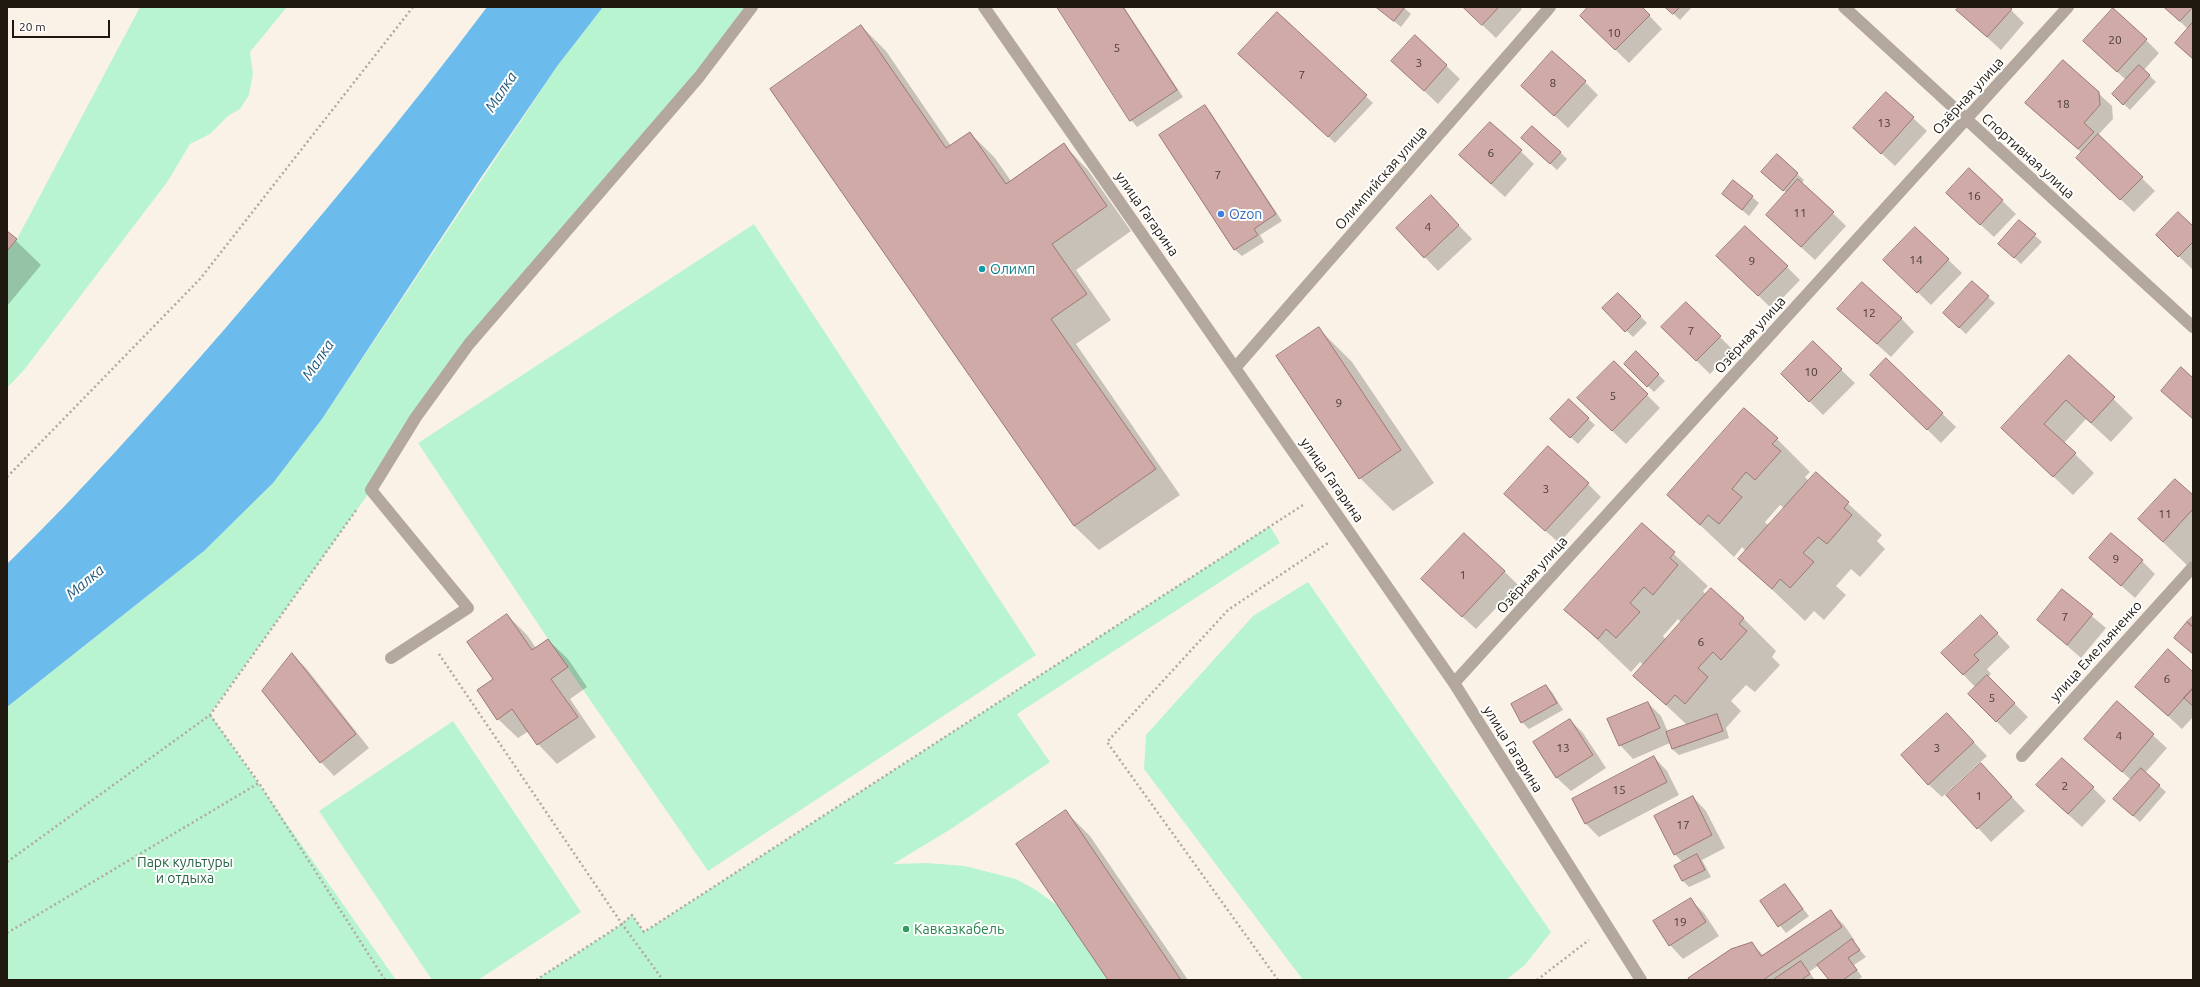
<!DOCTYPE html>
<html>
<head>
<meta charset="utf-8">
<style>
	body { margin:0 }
	#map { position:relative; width:2200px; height:987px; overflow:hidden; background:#fbf2e7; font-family:Ubuntu,sans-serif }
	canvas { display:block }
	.frame { position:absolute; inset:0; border:8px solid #1f180e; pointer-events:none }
	.scale { position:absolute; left:12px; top:20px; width:98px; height:18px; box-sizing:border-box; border:2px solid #1f180e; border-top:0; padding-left:5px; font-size:12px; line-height:14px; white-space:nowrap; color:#1f180e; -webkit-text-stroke:3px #fff; paint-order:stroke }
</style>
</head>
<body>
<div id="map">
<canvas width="2200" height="987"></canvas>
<div class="frame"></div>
<div class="scale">20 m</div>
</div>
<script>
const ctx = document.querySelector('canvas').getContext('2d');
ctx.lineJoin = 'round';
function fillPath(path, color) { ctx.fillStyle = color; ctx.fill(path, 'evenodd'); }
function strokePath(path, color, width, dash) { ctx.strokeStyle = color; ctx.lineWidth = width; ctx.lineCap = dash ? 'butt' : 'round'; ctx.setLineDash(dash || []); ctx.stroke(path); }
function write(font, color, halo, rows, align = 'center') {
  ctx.font = font + ' Ubuntu,sans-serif'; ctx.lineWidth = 4; ctx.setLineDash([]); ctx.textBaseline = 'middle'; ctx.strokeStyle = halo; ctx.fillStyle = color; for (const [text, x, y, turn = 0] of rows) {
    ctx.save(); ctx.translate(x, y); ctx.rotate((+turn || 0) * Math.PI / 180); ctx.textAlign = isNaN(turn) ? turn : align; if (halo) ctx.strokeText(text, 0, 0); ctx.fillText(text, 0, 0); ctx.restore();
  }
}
const green = new Path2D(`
	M 140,7 L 287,7 L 250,52 L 253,74 L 249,95 L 240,109 L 228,116 L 210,134 L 190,144 L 168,181 L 24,370 L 7,388 L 7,251 L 17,239 Z
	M 603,7 L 752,7 L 469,344 L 371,490 L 210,714 L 396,980 L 7,980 L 7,707 L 204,551 L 273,483 L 322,419 L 558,65 Z
	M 754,224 L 1036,655 L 708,871 L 548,639 L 418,443 Z
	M 1270,526 L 1280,543 L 1017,714 L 1050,762 L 951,829 L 893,864 L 927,863 L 965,866 L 1016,879 L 1036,890 L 1059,907 L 1108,980 L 536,980 L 622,924 L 632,915 L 644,932 Z
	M 1308,582 L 1551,932 L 1525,965 L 1506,980 L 1303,980 L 1144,769 L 1146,735 L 1253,616 Z
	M 453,721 L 581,912 L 478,980 L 432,980 L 319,811 Z`);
const water = new Path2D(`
	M 487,7 L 603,7 L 558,65 L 480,179 L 322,419 L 273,483 L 204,551 L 7,707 L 7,564 C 83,490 153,411 223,331 C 314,225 403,119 487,7 Z`);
const shadow = new Path2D(`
	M 1058,7 L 1124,7 L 1183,97 L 1137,127 L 1131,120 Z
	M 1377,7 L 1403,7 L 1411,14 L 1401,27 Z
	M 1463,7 L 1520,7 L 1522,9 L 1496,38 Z
	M 1590,7 L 1641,7 L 1662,29 L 1629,63 L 1581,16 Z
	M 1666,7 L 1692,7 L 1680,20 Z
	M 1960,7 L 2008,7 L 2024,23 L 2001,50 L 1957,10 Z
	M 2164,7 L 2193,7 L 2193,59 L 2176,43 L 2188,29 Z
	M 1277,13 L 1373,103 L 1335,143 L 1246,60 Z
	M 861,26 L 886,51 L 951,146 L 970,133 L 995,158 L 1011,181 L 1064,145 L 1088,170 L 1131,231 L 1076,270 L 1111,320 L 1076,344 L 1180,495 L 1099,550 L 1074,526 Z
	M 1415,36 L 1460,79 L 1438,104 L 1406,74 Z
	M 2146,40 L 2159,53 L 2144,70 L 2156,82 L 2130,110 L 2113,94 L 2126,80 L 2084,41 Z
	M 1585,82 L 1598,95 L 1568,128 L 1522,86 Z
	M 1886,93 L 1927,131 L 1895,166 L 1868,141 Z
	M 2098,93 L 2112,106 L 2113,119 L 2098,135 L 2155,191 L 2134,212 L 2091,171 L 2082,153 L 2027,103 Z
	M 1205,107 L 1211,113 L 1282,221 L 1260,235 L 1264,242 L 1242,256 L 1235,250 L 1161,135 Z
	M 1491,123 L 1534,164 L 1505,197 L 1474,169 Z
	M 1529,144 L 1560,152 L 1567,159 L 1557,170 Z
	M 1777,156 L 1804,180 L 1802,183 L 1846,226 L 1815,260 L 1780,228 L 1787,193 L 1769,178 Z
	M 1969,169 L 2016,214 L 1994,237 L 1960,206 Z
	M 1734,181 L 1759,203 L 1749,216 L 1730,200 Z
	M 1444,210 L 1472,239 L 1438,271 L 1397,228 Z
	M 2019,221 L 2042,242 L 2021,264 L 2006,250 Z
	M 1915,228 L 1962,273 L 1931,305 L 1898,273 Z
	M 2193,228 L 2193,269 L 2192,269 L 2157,235 Z
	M 7,232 L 41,265 L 7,306 Z
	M 1787,267 L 1800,280 L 1772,309 L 1731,269 Z
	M 1618,294 L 1647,323 L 1633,337 L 1604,308 Z
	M 1988,297 L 1995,303 L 1966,334 L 1951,320 Z
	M 1686,303 L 1733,350 L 1710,374 L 1662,327 Z
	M 1901,318 L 1914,332 L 1891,357 L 1852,322 Z
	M 1319,329 L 1352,362 L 1434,483 L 1393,511 L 1360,478 Z
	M 1813,343 L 1855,383 L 1823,415 L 1782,374 Z
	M 1636,353 L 1665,381 L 1654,392 L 1625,364 Z
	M 2069,356 L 2133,418 L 2111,442 L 2086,419 L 2064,443 L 2094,473 L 2073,495 L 2002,428 Z
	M 1886,359 L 1956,427 L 1941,443 L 1885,388 Z
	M 1647,395 L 1660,408 L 1626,444 L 1592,412 Z
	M 1569,401 L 1595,425 L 1578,444 L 1552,419 Z
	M 1777,439 L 1810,472 L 1805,477 L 1809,481 L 1816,474 L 1882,535 L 1877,541 L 1885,549 L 1860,577 L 1851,569 L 1836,586 L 1846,595 L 1824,620 L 1814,611 L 1805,621 L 1740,559 L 1747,552 L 1742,547 L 1734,557 L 1668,495 ZM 1780,505 L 1785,509 L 1769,526 L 1765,522 Z
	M 1588,484 L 1601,497 L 1559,543 L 1519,507 Z
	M 2193,497 L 2193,571 L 2139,519 Z
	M 1642,524 L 1708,586 L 1703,591 L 1706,595 L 1743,618 L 1776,651 L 1772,657 L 1780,665 L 1755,692 L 1746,685 L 1731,701 L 1741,711 L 1726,728 L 1729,738 L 1679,755 L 1672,749 L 1670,743 L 1633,759 L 1620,745 L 1648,703 L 1661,716 L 1668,732 L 1687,725 L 1635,676 L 1644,665 L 1640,662 L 1631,672 L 1566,610 ZM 1678,619 L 1682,623 L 1666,640 L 1663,636 Z
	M 2090,558 L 2142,561 L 2155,574 L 2135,598 Z
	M 1504,571 L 1518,585 L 1476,629 L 1436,593 Z
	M 2062,591 L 2106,628 L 2081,658 L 2038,620 Z
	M 507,615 L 527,635 L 536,648 L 548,640 L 568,659 L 587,687 L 570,699 L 596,737 L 557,764 L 538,744 L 529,731 L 518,738 L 498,719 L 495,679 Z
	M 1994,630 L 2010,647 L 1987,669 L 1991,674 L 1988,677 L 2028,717 L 2010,735 L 1969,694 L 1976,688 L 1943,653 Z
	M 293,655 L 306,668 L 369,748 L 334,776 L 321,762 Z
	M 2193,673 L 2193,717 L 2182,729 L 2136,687 Z
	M 1546,686 L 1552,692 L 1563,710 L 1529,729 L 1522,722 Z
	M 2117,703 L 2167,748 L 2145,773 L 2166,792 L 2140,822 L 2121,805 L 2131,780 L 2086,739 Z
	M 1947,714 L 1987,756 L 1942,797 L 1928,784 Z
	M 1570,720 L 1583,733 L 1606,768 L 1571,791 L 1557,778 L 1535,743 Z
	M 1654,757 L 1667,771 L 1679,795 L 1599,837 L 1586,824 L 1574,799 Z
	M 1994,778 L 2025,811 L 1991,842 L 1948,795 Z
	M 2093,788 L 2106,801 L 2082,827 L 2051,799 Z
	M 1693,797 L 1706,811 L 1725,848 L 1702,860 L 1711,877 L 1689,887 L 1683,881 L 1675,867 L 1683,863 L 1675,854 Z
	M 1065,811 L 1090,836 L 1188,980 L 1110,980 Z
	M 1784,885 L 1809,916 L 1786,933 L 1761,902 Z
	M 1690,899 L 1704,913 L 1719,936 L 1683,959 L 1670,945 Z
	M 1830,911 L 1844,925 L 1855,941 L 1853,942 L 1866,957 L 1854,965 L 1862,977 L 1858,980 L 1830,980 L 1819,965 L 1809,972 L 1815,980 L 1690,980 L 1752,944 L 1764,956 Z`);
const building = new Path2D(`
	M 1057,7 L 1123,7 L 1177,90 L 1130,121 Z
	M 1376,7 L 1405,7 L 1394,21 Z
	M 1463,7 L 1499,7 L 1482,25 Z
	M 1588,7 L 1642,7 L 1650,15 L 1615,50 L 1580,16 Z
	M 1665,7 L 1680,7 L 1673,14 Z
	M 1959,7 L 2009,7 L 2012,9 L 1987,37 L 1956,10 Z
	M 2164,7 L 2193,7 L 2180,21 Z
	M 2113,8 L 2147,39 L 2117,72 L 2083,41 Z
	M 1277,12 L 1367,95 L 1328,137 L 1238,54 Z
	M 2193,22 L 2193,59 L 2175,43 Z
	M 861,25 L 946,148 L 970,132 L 1006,184 L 1064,143 L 1107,206 L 1052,244 L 1087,294 L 1051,319 L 1156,469 L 1074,526 L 770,89 Z
	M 1415,35 L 1447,65 L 1424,91 L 1391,61 Z
	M 1552,51 L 1586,81 L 1554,116 L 1521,86 Z
	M 2063,60 L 2099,92 L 2100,105 L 2084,123 L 2094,132 L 2078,149 L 2025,103 Z
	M 2139,65 L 2150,75 L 2123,105 L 2112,94 Z
	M 1886,92 L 1914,117 L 1881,154 L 1853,128 Z
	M 1205,105 L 1276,214 L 1254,229 L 1258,235 L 1234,250 L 1159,135 Z
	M 1490,122 L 1522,150 L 1491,184 L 1459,155 Z
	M 1532,126 L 1561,152 L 1550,164 L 1521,138 Z
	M 2098,134 L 2143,177 L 2120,200 L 2076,158 Z
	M 1777,154 L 1798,173 L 1783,191 L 1761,172 Z
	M 1969,168 L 2003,200 L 1980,225 L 1946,193 Z
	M 1798,179 L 1834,212 L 1801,247 L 1766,215 Z
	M 1733,180 L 1753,196 L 1742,210 L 1722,194 Z
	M 1431,195 L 1459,225 L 1424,258 L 1396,228 Z
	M 2178,212 L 2193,226 L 2193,242 L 2178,257 L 2156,235 Z
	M 2019,220 L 2036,234 L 2014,258 L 1998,244 Z
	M 1745,226 L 1788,266 L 1758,296 L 1716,256 Z
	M 1915,227 L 1949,259 L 1917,293 L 1883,260 Z
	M 7,231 L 17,239 L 7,251 Z
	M 1972,281 L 1989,296 L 1959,328 L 1943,313 Z
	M 1862,282 L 1902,318 L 1877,344 L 1837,309 Z
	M 1618,293 L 1641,316 L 1625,332 L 1602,308 Z
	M 1686,302 L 1721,336 L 1696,361 L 1661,327 Z
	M 1319,327 L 1401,450 L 1359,479 L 1276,356 Z
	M 1813,341 L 1842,369 L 1809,402 L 1781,374 Z
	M 1636,351 L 1659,374 L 1647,387 L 1624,364 Z
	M 2069,355 L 2115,397 L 2091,423 L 2066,400 L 2044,424 L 2076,453 L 2053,477 L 2001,428 Z
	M 1886,358 L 1943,413 L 1927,430 L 1870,375 Z
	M 1614,361 L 1648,394 L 1612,431 L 1577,398 Z
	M 2181,367 L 2193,378 L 2193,419 L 2161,391 Z
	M 1569,399 L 1589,418 L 1570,438 L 1550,419 Z
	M 1744,408 L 1778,438 L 1772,444 L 1781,451 L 1755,480 L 1746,472 L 1732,489 L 1742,497 L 1719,524 L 1708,515 L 1700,525 L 1667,495 Z
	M 1548,446 L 1589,483 L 1545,531 L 1504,494 Z
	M 1816,472 L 1849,502 L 1844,508 L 1852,515 L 1827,544 L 1818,537 L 1803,553 L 1814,562 L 1790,588 L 1780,579 L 1772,589 L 1738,559 Z
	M 2175,479 L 2193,495 L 2193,509 L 2163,542 L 2138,519 Z
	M 1642,523 L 1675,552 L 1670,558 L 1678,565 L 1653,595 L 1644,587 L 1630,603 L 1640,612 L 1616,638 L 1606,629 L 1598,639 L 1564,610 Z
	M 1464,533 L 1505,571 L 1462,617 L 1421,579 Z
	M 2111,533 L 2143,560 L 2121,586 L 2089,558 Z
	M 1711,588 L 1744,618 L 1739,624 L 1747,631 L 1721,660 L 1713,652 L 1698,668 L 1708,677 L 1685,704 L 1675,695 L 1666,705 L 1633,676 Z
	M 2062,589 L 2093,614 L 2067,645 L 2037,620 Z
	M 507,614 L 532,650 L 548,639 L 568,667 L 551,679 L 578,717 L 537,745 L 512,709 L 497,720 L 477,690 L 493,679 L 467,642 Z
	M 1981,615 L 1998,633 L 1974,655 L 1979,660 L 1963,675 L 1941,653 Z
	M 2193,616 L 2193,627 L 2187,622 Z
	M 2187,622 L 2193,627 L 2193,654 L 2174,638 Z
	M 2168,649 L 2193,672 L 2193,688 L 2168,716 L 2135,687 Z
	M 292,653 L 356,734 L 320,763 L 262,691 Z
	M 1987,675 L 2015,703 L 1996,722 L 1968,694 Z
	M 1546,685 L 1557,703 L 1521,723 L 1511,704 Z
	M 2193,688 L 2193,706 L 2184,698 Z
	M 2117,701 L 2154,734 L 2122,772 L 2084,739 Z
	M 1648,702 L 1660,728 L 1619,746 L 1607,719 Z
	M 1947,713 L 1974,742 L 1928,785 L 1901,755 Z
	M 1717,714 L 1723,731 L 1672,749 L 1666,732 Z
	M 1570,719 L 1593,755 L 1556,778 L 1533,742 Z
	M 1654,756 L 1667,782 L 1585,824 L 1572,799 Z
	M 2062,758 L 2094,787 L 2068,814 L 2036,785 Z
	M 1981,763 L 2012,797 L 1977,829 L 1946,795 Z
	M 2141,768 L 2160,785 L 2133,816 L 2113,799 Z
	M 1693,796 L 1712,835 L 1674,855 L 1654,816 Z
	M 1066,810 L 1181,980 L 1108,980 L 1016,844 Z
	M 1697,854 L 1705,870 L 1682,881 L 1674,866 Z
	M 1785,884 L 1803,909 L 1778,927 L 1760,901 Z
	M 1691,898 L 1706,922 L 1669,946 L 1653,921 Z
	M 1831,910 L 1842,927 L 1763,980 L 1689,980 L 1688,978 L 1731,949 L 1752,942 L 1761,956 Z
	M 1852,939 L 1860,950 L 1848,958 L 1857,970 L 1843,980 L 1829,980 L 1817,965 Z
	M 1801,961 L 1810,974 L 1801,980 L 1773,980 Z`);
const path = new Path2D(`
	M 7,477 L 200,279 L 413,7
	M 439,654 L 622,924 L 663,980
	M 210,715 L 259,783
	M 7,862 L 210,715 L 357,509
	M 7,933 L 259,783 L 385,980
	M 536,980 L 622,924 L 632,915 L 644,932 L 1303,505
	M 1278,980 L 1107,742 L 1228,610 L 1328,543
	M 1537,980 L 1589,940`);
const service = new Path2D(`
	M 391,658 L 468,608 L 371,490 L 416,417 L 469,344 L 699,77 L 752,7`);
const minor = new Path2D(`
	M 984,7 L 1454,683 L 1641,980
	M 1844,7 L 2193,327
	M 1235,368 L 1550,7
	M 1454,683 L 2068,7
	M 2022,756 L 2193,567`);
const markers = [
	[1221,214,4,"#3f7fe0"],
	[982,269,4,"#0f9aa8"],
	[906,929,4,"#2e9e5b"]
];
const numberNames = [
	["10",1614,33],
	["20",2115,40],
	["5",1117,48],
	["3",1419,63],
	["7",1302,75],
	["8",1553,83],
	["18",2063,104],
	["13",1884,123],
	["6",1491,153],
	["7",1218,175],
	["16",1974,196],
	["11",1800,213],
	["4",1428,227],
	["14",1916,260],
	["9",1752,261],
	["12",1869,313],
	["7",1691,331],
	["10",1811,372],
	["5",1613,396],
	["9",1339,403],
	["3",1546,489],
	["11",2165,514],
	["9",2116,559],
	["1",1463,575],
	["7",2065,617],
	["6",1701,642],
	["6",2167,679],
	["5",1992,698],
	["4",2119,736],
	["13",1563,748],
	["3",1937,748],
	["2",2065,786],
	["15",1619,790],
	["1",1979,796],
	["17",1683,825],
	["19",1680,922]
];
const streetNames = [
	["Озёрная улица",1968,96,-48],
	["Спортивная улица",2028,156,42],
	["Олимпийская улица",1381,178,-49],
	["улица Гагарина",1147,214,55],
	["Озёрная улица",1750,335,-48],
	["улица Гагарина",1332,480,55],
	["Озёрная улица",1532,575,-48],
	["улица Емельяненко",2096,651,-48],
	["улица Гагарина",1513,749,58]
];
const shopNames = [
	["Ozon",1229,214]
];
const cultureNames = [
	["Олимп",990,269]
];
const parkNames = [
	["Парк культуры",185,862],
	["и отдыха",185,878]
];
const leisureNames = [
	["Кавказкабель",914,929]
];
const waterNames = [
	["Малка",501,92,-56],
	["Малка",318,360,-56],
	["Малка",85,582,-40]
];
fillPath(green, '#b9f4d0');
fillPath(water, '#6bbced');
fillPath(shadow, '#0003');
fillPath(building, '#d0aaa6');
strokePath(building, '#9a7773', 1);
strokePath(path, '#b0a89e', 2.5, [2, 3]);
strokePath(service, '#b4a79e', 12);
strokePath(minor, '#b4a79e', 12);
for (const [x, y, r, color] of markers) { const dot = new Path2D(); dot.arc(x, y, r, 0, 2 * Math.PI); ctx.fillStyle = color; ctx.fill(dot); strokePath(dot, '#fff', 1.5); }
write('12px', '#4b3c34', null, numberNames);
write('14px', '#1f180e', '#fff', streetNames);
write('14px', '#366cbe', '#fff', shopNames, 'left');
write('14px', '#0d838f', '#fff', cultureNames, 'left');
write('14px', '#266243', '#fff', parkNames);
write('14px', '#27864d', '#fff', leisureNames, 'left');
write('italic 15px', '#1c587a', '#fff', waterNames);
</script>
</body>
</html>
